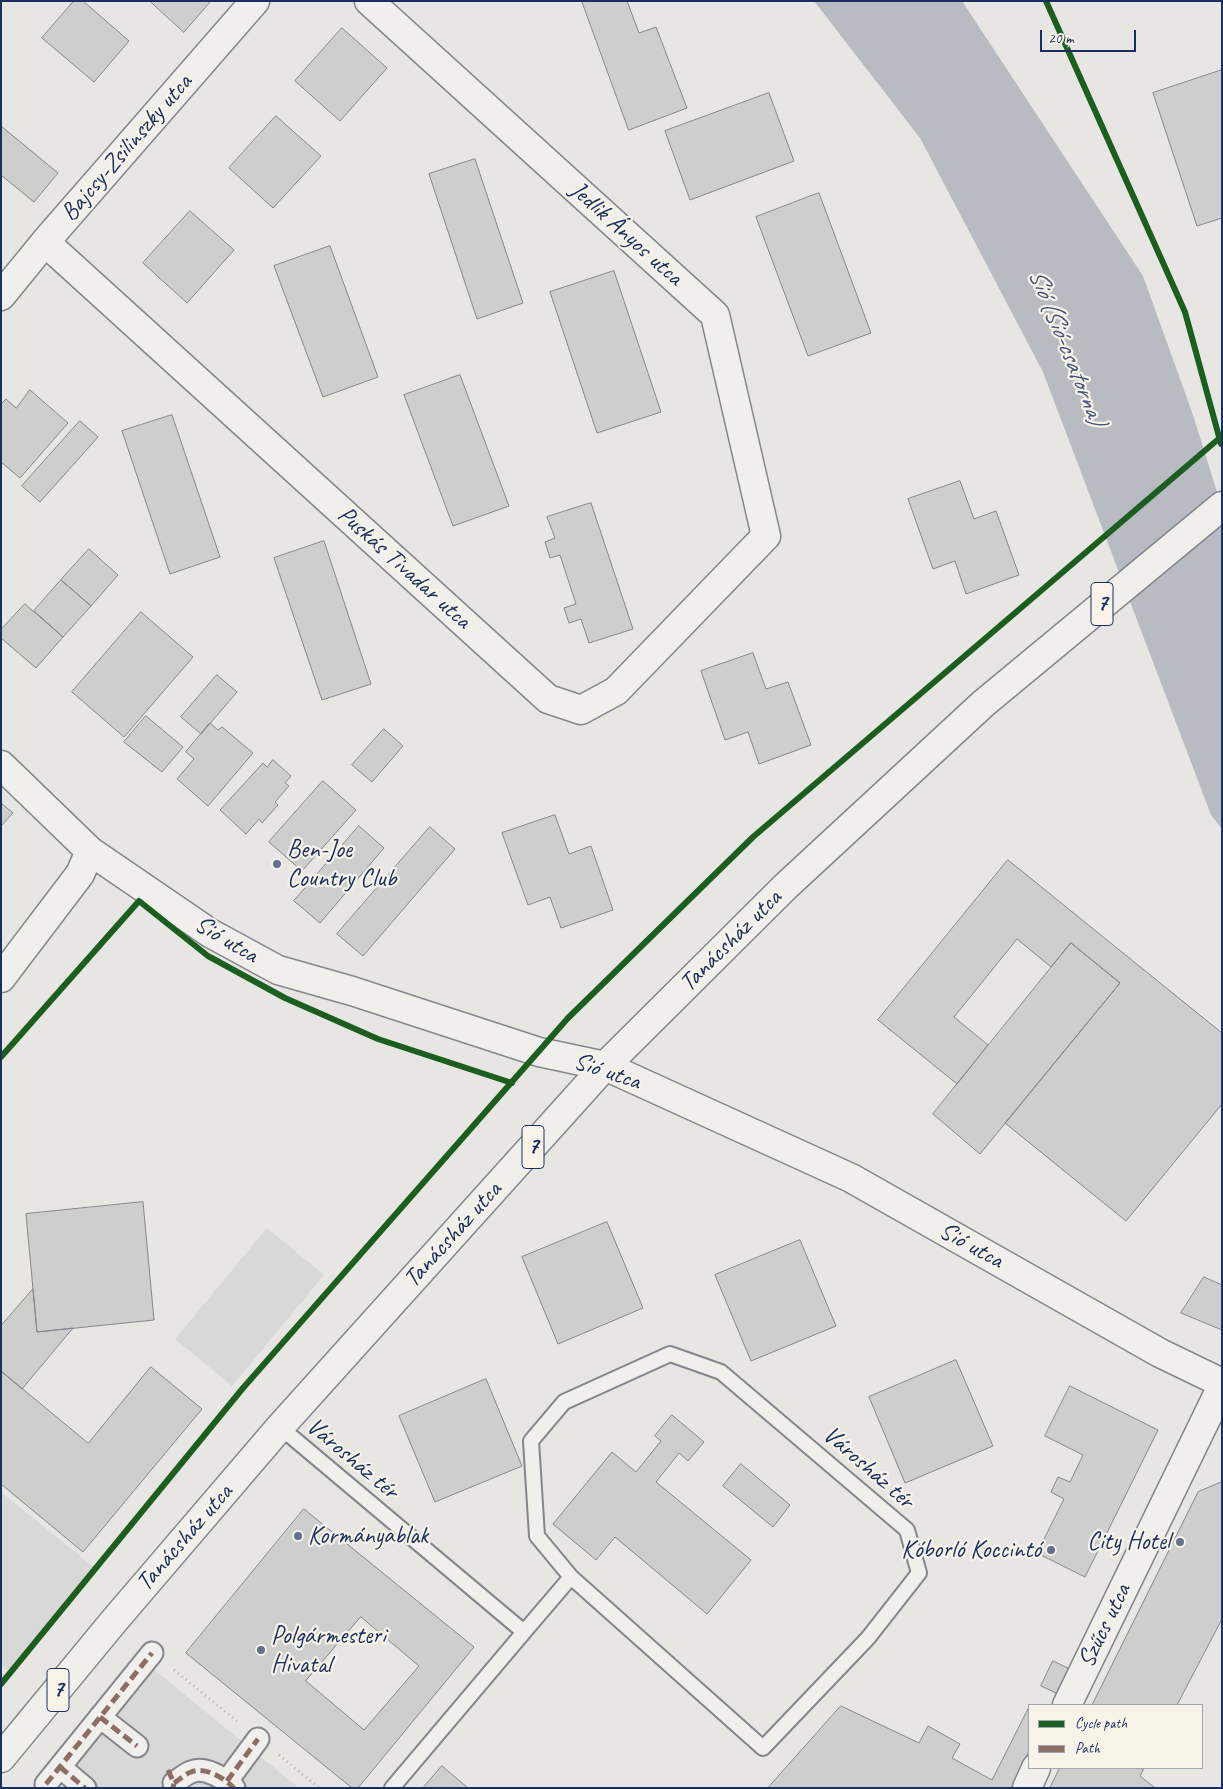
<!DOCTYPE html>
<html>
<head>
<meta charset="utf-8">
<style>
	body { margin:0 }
	#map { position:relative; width:1223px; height:1789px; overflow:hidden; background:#e8e6e2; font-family:Caveat,sans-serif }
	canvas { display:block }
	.frame { position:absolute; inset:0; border:2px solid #1b2f5e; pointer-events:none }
	.legend { position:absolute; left:1028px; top:1704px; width:175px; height:65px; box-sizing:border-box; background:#f7f3e8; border:1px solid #9fa5b1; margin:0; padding:6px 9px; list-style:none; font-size:15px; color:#1b2f5e }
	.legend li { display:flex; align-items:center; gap:10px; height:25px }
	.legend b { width:25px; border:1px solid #9fa5b1 }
	.scale { position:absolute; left:1040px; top:30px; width:96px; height:22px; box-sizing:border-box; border:2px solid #1b2f5e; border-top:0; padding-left:6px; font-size:15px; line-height:18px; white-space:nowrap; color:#1b2f5e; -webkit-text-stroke:4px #f7f3e8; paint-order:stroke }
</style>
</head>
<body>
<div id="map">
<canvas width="1223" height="1789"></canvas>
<div class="frame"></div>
<ul class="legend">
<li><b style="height:6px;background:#1b5e20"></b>Cycle path</li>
<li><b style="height:6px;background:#8d6e63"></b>Path</li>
</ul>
<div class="scale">20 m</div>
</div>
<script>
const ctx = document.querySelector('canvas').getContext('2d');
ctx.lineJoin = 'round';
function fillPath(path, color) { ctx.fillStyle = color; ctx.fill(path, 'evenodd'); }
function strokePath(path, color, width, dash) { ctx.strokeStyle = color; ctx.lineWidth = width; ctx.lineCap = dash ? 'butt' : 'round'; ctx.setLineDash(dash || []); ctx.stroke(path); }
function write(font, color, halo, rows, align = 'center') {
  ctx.font = font + ' Caveat,sans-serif'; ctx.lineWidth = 4.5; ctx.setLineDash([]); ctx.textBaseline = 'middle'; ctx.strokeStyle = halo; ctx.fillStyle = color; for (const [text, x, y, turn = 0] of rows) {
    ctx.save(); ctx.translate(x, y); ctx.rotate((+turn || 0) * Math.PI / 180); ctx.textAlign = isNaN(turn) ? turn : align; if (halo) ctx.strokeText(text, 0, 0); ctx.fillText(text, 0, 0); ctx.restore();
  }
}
const green = new Path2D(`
	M 267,1228 L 324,1275 L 232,1386 L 175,1339 Z
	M 1,1492 L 96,1569 L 10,1673 L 1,1666 Z
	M 141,1659 L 299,1788 L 65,1788 L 48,1775 Z`);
const water = new Path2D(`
	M 814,1 L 962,1 L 1143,276 L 1193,415 L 1222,508 L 1222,829 L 1211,815 L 1043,372 L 920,138 Z`);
const building = new Path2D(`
	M 74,1 L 83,1 L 129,41 L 94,82 L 42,38 Z
	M 150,1 L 211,1 L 184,32 Z
	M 582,1 L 627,1 L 639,33 L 656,27 L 687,108 L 629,130 Z
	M 342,28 L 387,68 L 340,121 L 295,81 Z
	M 1222,70 L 1222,218 L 1197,226 L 1153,93 Z
	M 769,93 L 794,161 L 690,200 L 665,131 Z
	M 276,116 L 321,156 L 273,208 L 229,168 Z
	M 1,126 L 58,173 L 34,202 L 1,175 Z
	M 475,159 L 523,303 L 477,319 L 429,174 Z
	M 819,193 L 871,333 L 808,356 L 756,217 Z
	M 190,211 L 234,250 L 187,303 L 143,263 Z
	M 330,246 L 378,377 L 323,397 L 274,266 Z
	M 614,271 L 661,412 L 597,433 L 550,292 Z
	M 460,375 L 509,506 L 453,526 L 404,395 Z
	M 30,390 L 68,423 L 20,478 L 1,462 L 1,404 L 6,399 L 16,408 Z
	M 172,415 L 220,557 L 170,574 L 122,431 Z
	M 80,421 L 98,437 L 40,502 L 22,486 Z
	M 960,481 L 974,519 L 996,511 L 1019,575 L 966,594 L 955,561 L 933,569 L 908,499 Z
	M 591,503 L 633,629 L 589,643 L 581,619 L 569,623 L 564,608 L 576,604 L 560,555 L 550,558 L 545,542 L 555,538 L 547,517 Z
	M 324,541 L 371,684 L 322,700 L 274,558 Z
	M 89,549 L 118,575 L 91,606 L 61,580 Z
	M 61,580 L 91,606 L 63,637 L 34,611 Z
	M 25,604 L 63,637 L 36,668 L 1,638 L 1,630 Z
	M 141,612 L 193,657 L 124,737 L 72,692 Z
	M 753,653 L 766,689 L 788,682 L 811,745 L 759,764 L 748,732 L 725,740 L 701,671 Z
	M 217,675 L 237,692 L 201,734 L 181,717 Z
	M 146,716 L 183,747 L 162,772 L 124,742 Z
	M 210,723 L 218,730 L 222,727 L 253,753 L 208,806 L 177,779 L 194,759 L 186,752 Z
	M 384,729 L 403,746 L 372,782 L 352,765 Z
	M 273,760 L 291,776 L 285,783 L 289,786 L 275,802 L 278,805 L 262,823 L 259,819 L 246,834 L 220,810 L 263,763 L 267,767 Z
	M 323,781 L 356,810 L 302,871 L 269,842 Z
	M 1,803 L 13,813 L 1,826 Z
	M 555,815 L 569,854 L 591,846 L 613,910 L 561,928 L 550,897 L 528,905 L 502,833 Z
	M 359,826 L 384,848 L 320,923 L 294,901 Z
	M 430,827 L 455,849 L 363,956 L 337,934 Z
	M 1008,860 L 1222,1033 L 1222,1104 L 1126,1221 L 1005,1123 L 1120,983 L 1071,943 L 1051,967 L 1017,939 L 954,1017 L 988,1045 L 957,1084 L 878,1020 Z
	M 1071,943 L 1120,983 L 980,1154 L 933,1114 Z
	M 143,1202 L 154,1320 L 37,1332 L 26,1214 Z
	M 607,1222 L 643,1308 L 558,1344 L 522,1257 Z
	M 800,1240 L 836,1326 L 751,1361 L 715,1275 Z
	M 1204,1277 L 1222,1285 L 1222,1330 L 1181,1313 Z
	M 33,1289 L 37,1332 L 73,1328 L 22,1389 L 1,1371 L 1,1326 Z
	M 956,1360 L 993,1446 L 905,1483 L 869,1397 Z
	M 151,1367 L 202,1409 L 83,1552 L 1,1484 L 1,1371 L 88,1443 Z
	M 486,1379 L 522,1466 L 435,1502 L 399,1416 Z
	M 1070,1386 L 1158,1430 L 1085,1577 L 1037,1553 L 1064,1499 L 1051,1492 L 1058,1477 L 1070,1482 L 1083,1455 L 1045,1436 Z
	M 672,1415 L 704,1442 L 688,1461 L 679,1453 L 656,1482 L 751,1560 L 707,1614 L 615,1537 L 596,1560 L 553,1524 L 612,1452 L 636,1472 L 661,1441 L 655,1436 Z
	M 741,1464 L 790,1505 L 773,1527 L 723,1486 Z
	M 1222,1482 L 1222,1619 L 1177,1705 L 1092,1705 L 1198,1492 Z
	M 304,1509 L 474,1647 L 358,1788 L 352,1788 L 186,1653 ZM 361,1617 L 419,1666 L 364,1730 L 306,1681 Z
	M 1053,1661 L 1070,1669 L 1058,1694 L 1041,1686 Z
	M 841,1706 L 919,1743 L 928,1726 L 960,1744 L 952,1758 L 992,1780 L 1029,1707 L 1029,1751 L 1011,1788 L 768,1788 Z
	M 442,1766 L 468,1788 L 423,1788 Z
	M 1060,1768 L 1144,1768 L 1140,1776 L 1155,1788 L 1050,1788 Z`);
const path = new Path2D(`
	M 174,1670 L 237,1721
	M 279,1755 L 319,1788`);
const service = new Path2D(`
	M 670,1354 L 721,1372 L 907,1530 L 919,1573 L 868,1638 L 763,1748 L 571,1577 L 537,1536 L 531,1441 L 564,1402 Z
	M 280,1427 L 524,1632 L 571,1577
	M 392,1788 L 524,1632`);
const pedestrian = new Path2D(`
	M 100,1717 L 137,1746
	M 60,1767 L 85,1788
	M 227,1781 L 258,1739
	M 174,1783 C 179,1780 185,1774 191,1772 C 205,1766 224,1778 234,1788
	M 46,1784 L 152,1653`);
const minor = new Path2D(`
	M 45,242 L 548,699 L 581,710 L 616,691 L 766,536 L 715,315 L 369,1
	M 1,296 L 45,242 L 255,1
	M 1,765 L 90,851 L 210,933 L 278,970 L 352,991 L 539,1052 L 605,1066 L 851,1178 L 1160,1353 L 1222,1383
	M 1,978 L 80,874 L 90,851
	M 1067,1705 L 1222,1386
	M 1027,1788 L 1036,1768`);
const primary = new Path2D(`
	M 1,1758 L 114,1621 L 280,1427 L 605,1066 L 786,886 L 984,703 L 1222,506`);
const quiet = new Path2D(`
	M 100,1717 L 137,1746
	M 60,1767 L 85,1788
	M 168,1770 L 174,1783 L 173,1788
	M 227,1781 L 258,1739
	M 174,1783 C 179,1780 185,1774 191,1772 C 205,1766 224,1778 234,1788
	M 46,1784 L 152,1653`);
const cycleway = new Path2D(`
	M 1046,1 L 1185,312 L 1221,444
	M 1,1057 L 139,901 L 208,956 L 285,998 L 378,1039 L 512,1083
	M 1,1684 L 243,1388 L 568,1018 L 753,837 L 1222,436`);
const markers = [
	[277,864,5,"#636f8c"],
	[298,1536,5,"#636f8c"],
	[1180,1542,5,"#636f8c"],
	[1051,1550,5,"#636f8c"],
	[261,1650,5,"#636f8c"]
];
const shields = [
	[1102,604,22],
	[533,1147,22],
	[58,1690,22]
];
const shieldNames = [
	["7",1102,604],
	["7",533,1147],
	["7",58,1690]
];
const streetNames = [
	["Bajcsy-Zsilinszky utca",127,148,-49],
	["Jedlik Ányos utca",626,234,42],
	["Puskás Tivadar utca",404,568,42],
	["Sió utca",226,940,31],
	["Tanácsház utca",731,941,-45],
	["Sió utca",607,1072,19],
	["Tanácsház utca",453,1235,-48],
	["Sió utca",971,1246,29],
	["Városház tér",352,1459,40],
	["Városház tér",868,1468,41],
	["Tanácsház utca",185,1538,-49],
	["Szűcs utca",1105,1626,-64]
];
const poiNames = [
	["Ben-Joe",287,850],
	["Country Club",287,879],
	["Kormányablak",308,1536],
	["City Hotel",1170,1542,"right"],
	["Kóborló Koccintó",1041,1550,"right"],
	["Polgármesteri",271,1636],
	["Hivatal",271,1665]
];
const waterNames = [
	["Sió (Sió-csatorna)",1066,347,68]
];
fillPath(green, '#d8d8d6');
fillPath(water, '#b8bbc2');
fillPath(building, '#cececd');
strokePath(building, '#83868d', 1);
strokePath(service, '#83868d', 18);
strokePath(pedestrian, '#83868d', 25);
strokePath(minor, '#83868d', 31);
strokePath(primary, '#83868d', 31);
strokePath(path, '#afb0b3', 3, [1, 4]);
strokePath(service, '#f0efeb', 14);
strokePath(pedestrian, '#f0efeb', 21);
strokePath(minor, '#f0efeb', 28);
strokePath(primary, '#f0efeb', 28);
strokePath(quiet, '#8d6e63', 5, [10, 5]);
strokePath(cycleway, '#1b5e20', 6);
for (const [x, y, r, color] of markers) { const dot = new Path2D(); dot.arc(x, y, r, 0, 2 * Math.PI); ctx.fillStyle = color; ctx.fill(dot); strokePath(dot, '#f7f3e8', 2); }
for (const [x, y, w] of shields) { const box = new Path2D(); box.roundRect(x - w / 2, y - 21.5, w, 43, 4); ctx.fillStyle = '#f7f3e8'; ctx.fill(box); strokePath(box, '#1b2f5e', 1); }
write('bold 24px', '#1b2f5e', null, shieldNames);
write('25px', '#1b2f5e', '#f7f3e8', streetNames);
write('25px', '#1b2f5e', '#f7f3e8', poiNames, 'left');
write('italic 26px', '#445378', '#f7f3e8', waterNames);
</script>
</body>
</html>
